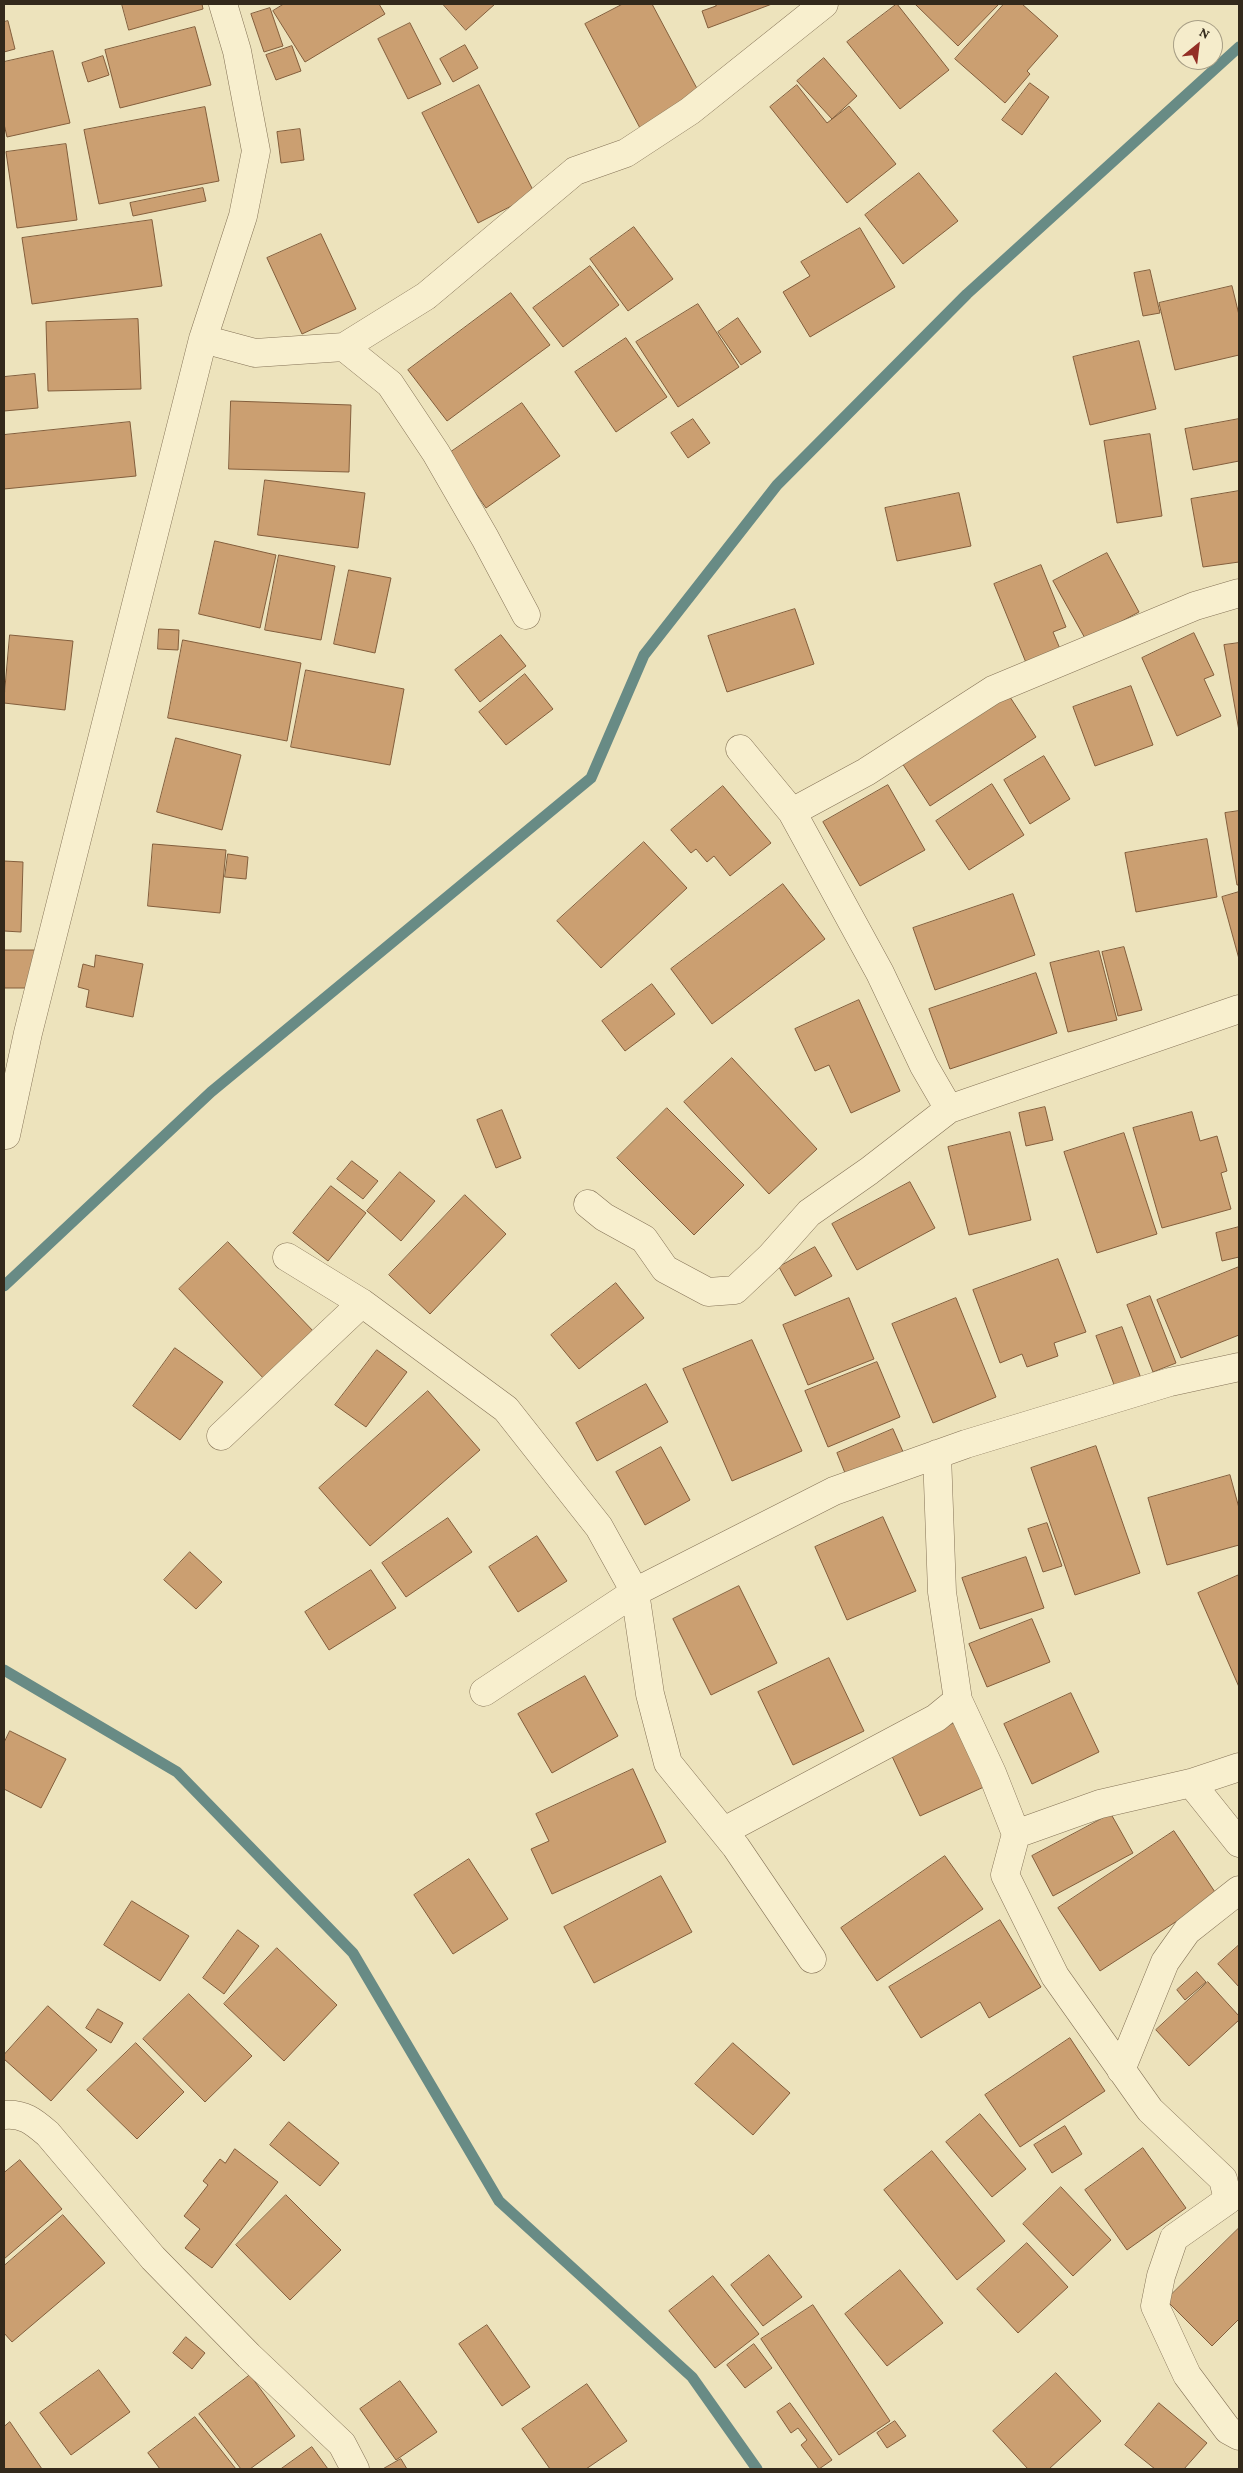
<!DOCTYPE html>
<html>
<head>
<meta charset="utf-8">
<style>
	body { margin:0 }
	#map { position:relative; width:1243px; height:2473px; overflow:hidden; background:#ede3bc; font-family:"Crimson Pro",serif }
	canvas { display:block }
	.frame { position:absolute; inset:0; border:5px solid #33291b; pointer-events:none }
	.north { position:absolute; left:1173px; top:20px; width:50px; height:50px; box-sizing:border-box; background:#f5eccb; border:1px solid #a79e85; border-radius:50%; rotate:29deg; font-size:14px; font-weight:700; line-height:20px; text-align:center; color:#33291b }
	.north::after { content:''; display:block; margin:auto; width:18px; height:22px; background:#932f26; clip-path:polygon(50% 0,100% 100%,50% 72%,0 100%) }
</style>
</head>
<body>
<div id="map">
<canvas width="1243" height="2473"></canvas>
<div class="frame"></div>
<div class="north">N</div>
</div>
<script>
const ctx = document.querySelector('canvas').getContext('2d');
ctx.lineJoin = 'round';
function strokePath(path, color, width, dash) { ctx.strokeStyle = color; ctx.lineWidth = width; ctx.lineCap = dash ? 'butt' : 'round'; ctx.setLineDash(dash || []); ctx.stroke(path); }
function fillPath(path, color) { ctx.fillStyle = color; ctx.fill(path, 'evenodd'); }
const stream = new Path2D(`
	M 4,1286 L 211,1092 L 591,778 L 644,655 L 777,485 L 967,294 L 1239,47
	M 4,1670 L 177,1772 L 353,1953 L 499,2201 L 692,2377 L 757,2469`);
const building = new Path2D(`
	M 122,4 L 202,4 L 203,9 L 129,30 Z
	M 284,4 L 379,4 L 385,14 L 305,62 L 273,11 Z
	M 443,4 L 495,4 L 466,30 Z
	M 623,4 L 652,4 L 701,96 L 640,128 L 585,24 Z
	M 715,4 L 772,4 L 708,28 L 702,11 L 716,6 Z
	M 897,4 L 949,70 L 900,109 L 847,42 Z
	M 917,4 L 999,4 L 958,46 L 916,5 Z
	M 1004,4 L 1022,4 L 1058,36 L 1027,71 L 1030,74 L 1005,103 L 955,59 Z
	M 270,8 L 283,46 L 264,52 L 251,14 Z
	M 8,21 L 15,49 L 4,52 L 4,22 Z
	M 410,23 L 441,84 L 408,99 L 378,39 Z
	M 195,27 L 211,85 L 120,108 L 105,50 Z
	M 465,45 L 478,68 L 453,82 L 440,59 Z
	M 292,46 L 301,71 L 276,80 L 266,55 Z
	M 53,51 L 70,123 L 7,137 L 4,124 L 4,62 Z
	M 103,56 L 109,75 L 88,82 L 82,63 Z
	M 824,58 L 857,96 L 832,119 L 797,81 Z
	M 1030,83 L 1049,97 L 1022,135 L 1002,120 Z
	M 479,85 L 535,194 L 478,223 L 422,113 Z
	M 797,85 L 827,123 L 849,106 L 896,164 L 847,203 L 770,107 Z
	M 205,107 L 219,181 L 99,204 L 84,130 Z
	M 300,129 L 304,160 L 281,163 L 277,132 Z
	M 66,144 L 77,220 L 17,228 L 6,152 Z
	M 919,173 L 958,221 L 903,264 L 865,215 Z
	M 203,188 L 206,201 L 133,216 L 130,203 Z
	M 152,220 L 162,286 L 32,304 L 22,238 Z
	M 634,227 L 673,279 L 628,311 L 590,259 Z
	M 860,228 L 895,287 L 810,337 L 783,292 L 810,276 L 801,262 Z
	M 321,234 L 356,309 L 302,334 L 267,258 Z
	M 590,266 L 619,305 L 563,347 L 533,308 Z
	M 1150,270 L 1160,313 L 1143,316 L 1134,273 Z
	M 1232,286 L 1239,315 L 1239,355 L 1175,370 L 1159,303 Z
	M 511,293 L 550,345 L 447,421 L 408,370 Z
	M 698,304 L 739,367 L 678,407 L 636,342 Z
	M 738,318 L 761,352 L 741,365 L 718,332 Z
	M 138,319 L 141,389 L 48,391 L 46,322 Z
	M 626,338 L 667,397 L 616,432 L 575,372 Z
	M 1139,341 L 1156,409 L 1090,425 L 1073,357 Z
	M 35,374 L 38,408 L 4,411 L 4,377 Z
	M 231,401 L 351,405 L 349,472 L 229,469 Z
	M 522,403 L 560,456 L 486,508 L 448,454 Z
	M 693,419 L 710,443 L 688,458 L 671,433 Z
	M 1239,419 L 1239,461 L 1193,470 L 1185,429 Z
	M 130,422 L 136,476 L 4,489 L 4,435 Z
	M 1150,434 L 1162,516 L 1117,523 L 1104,441 Z
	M 265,480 L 365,493 L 358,548 L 258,535 Z
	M 1239,491 L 1239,562 L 1203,567 L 1191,499 Z
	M 959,493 L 971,546 L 897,561 L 885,508 Z
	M 215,541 L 276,555 L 260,628 L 199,614 Z
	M 1107,553 L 1139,612 L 1086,640 L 1053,581 Z
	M 279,555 L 335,566 L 321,640 L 265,630 Z
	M 1041,565 L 1066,627 L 1053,632 L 1063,656 L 1029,670 L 994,584 Z
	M 349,570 L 391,578 L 375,653 L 334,644 Z
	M 795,609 L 814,664 L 727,692 L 708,636 Z
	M 159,629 L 179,630 L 178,650 L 158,649 Z
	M 1194,633 L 1214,675 L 1204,679 L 1221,716 L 1177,736 L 1142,658 Z
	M 10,635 L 73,641 L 65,710 L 4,703 Z
	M 501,635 L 526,666 L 480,702 L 455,670 Z
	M 183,640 L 301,663 L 287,741 L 168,718 Z
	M 1239,643 L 1239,731 L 1224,645 Z
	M 306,670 L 404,689 L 390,765 L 291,747 Z
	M 525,674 L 553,709 L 506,745 L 479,712 Z
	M 1131,686 L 1153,745 L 1095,766 L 1073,707 Z
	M 1008,694 L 1036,737 L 930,806 L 902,763 Z
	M 176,738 L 241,755 L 222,830 L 157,812 Z
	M 1044,756 L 1070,799 L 1030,824 L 1004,780 Z
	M 992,784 L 1024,835 L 969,870 L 936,821 Z
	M 888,785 L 925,850 L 860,886 L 823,822 Z
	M 723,786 L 771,843 L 730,876 L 714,856 L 707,862 L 696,849 L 691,853 L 671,830 Z
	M 1239,811 L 1239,885 L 1237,885 L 1225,813 Z
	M 1207,839 L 1217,897 L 1136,912 L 1125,853 Z
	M 644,842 L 687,888 L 601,968 L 557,921 Z
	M 153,844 L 226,850 L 220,913 L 148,906 Z
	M 228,854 L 248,857 L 246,879 L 225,877 Z
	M 4,861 L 23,862 L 21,932 L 4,931 Z
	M 783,884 L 825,939 L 712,1024 L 671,969 Z
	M 1239,892 L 1239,959 L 1222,897 Z
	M 1013,894 L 1035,955 L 935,990 L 913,928 Z
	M 1124,947 L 1142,1010 L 1118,1016 L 1102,952 Z
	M 4,950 L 36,950 L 36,988 L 5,988 Z
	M 1099,951 L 1117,1020 L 1068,1032 L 1050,963 Z
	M 96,955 L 143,964 L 133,1017 L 86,1007 L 89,990 L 78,987 L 83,964 L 94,967 Z
	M 1036,973 L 1057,1033 L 950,1069 L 929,1009 Z
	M 652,984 L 675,1014 L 625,1051 L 602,1021 Z
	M 859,1000 L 900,1091 L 851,1113 L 829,1065 L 815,1071 L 795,1029 Z
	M 732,1058 L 817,1149 L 769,1194 L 684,1102 Z
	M 1045,1107 L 1053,1140 L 1026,1146 L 1019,1113 Z
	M 667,1108 L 744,1185 L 694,1235 L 617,1158 Z
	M 502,1110 L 521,1158 L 496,1168 L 477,1120 Z
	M 1192,1112 L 1200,1141 L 1217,1136 L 1227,1171 L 1221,1173 L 1231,1209 L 1162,1228 L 1133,1128 Z
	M 1010,1132 L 1031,1220 L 969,1235 L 948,1147 Z
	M 1124,1133 L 1157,1234 L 1097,1253 L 1064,1152 Z
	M 352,1161 L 378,1181 L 363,1199 L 337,1179 Z
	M 400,1172 L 435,1201 L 401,1241 L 367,1211 Z
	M 910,1182 L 935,1228 L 857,1270 L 832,1224 Z
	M 331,1186 L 366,1213 L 328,1261 L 293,1233 Z
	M 465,1195 L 506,1234 L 430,1314 L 389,1275 Z
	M 1239,1227 L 1239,1257 L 1222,1261 L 1216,1233 Z
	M 228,1242 L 315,1333 L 265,1380 L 179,1289 Z
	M 815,1247 L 832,1276 L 795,1296 L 779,1267 Z
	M 1058,1259 L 1086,1332 L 1054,1343 L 1058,1356 L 1027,1367 L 1022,1354 L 1000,1363 L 973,1290 Z
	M 1239,1267 L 1239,1335 L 1181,1358 L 1157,1300 Z
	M 616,1283 L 644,1318 L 579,1369 L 551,1335 Z
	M 1150,1296 L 1176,1363 L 1153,1372 L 1127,1305 Z
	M 849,1298 L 874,1359 L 808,1385 L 783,1325 Z
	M 956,1298 L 996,1397 L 933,1423 L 892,1324 Z
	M 1122,1327 L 1142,1381 L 1116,1390 L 1096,1336 Z
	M 752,1340 L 802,1451 L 732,1481 L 683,1369 Z
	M 175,1348 L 223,1382 L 180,1440 L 133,1406 Z
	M 377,1350 L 407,1372 L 366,1427 L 335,1405 Z
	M 877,1362 L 900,1417 L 828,1447 L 805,1391 Z
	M 646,1384 L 668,1422 L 597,1461 L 576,1423 Z
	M 428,1391 L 480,1450 L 370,1546 L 319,1488 Z
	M 893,1429 L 904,1454 L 847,1478 L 837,1453 Z
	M 1096,1446 L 1140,1573 L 1075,1595 L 1031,1468 Z
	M 661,1447 L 690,1500 L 645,1525 L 616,1472 Z
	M 1230,1475 L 1239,1508 L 1239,1545 L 1167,1565 L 1148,1498 Z
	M 883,1517 L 916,1591 L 847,1620 L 815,1547 Z
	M 448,1518 L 472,1552 L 406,1597 L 382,1563 Z
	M 1047,1523 L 1062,1566 L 1043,1572 L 1028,1529 Z
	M 537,1536 L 567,1581 L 518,1612 L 489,1567 Z
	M 190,1552 L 222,1582 L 196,1609 L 164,1580 Z
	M 1026,1557 L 1044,1608 L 980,1629 L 962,1578 Z
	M 371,1570 L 396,1608 L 329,1650 L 305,1612 Z
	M 1239,1575 L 1239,1687 L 1198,1593 Z
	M 739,1586 L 777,1663 L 711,1695 L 673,1619 Z
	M 1032,1619 L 1050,1662 L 987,1687 L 969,1644 Z
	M 829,1658 L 864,1731 L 793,1765 L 758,1692 Z
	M 585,1676 L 618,1736 L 552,1773 L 518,1714 Z
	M 1071,1693 L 1099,1752 L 1032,1784 L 1004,1724 Z
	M 957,1722 L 986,1786 L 920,1816 L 890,1752 Z
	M 10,1731 L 66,1759 L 41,1808 L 4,1789 L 4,1743 Z
	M 633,1769 L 666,1842 L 552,1894 L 531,1849 L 549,1841 L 536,1814 Z
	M 1111,1814 L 1133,1853 L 1053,1896 L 1032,1856 Z
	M 1174,1831 L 1217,1895 L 1100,1971 L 1058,1908 Z
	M 945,1856 L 983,1909 L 877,1981 L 841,1928 Z
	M 469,1859 L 508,1919 L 453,1954 L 414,1895 Z
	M 661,1876 L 692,1932 L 594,1983 L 564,1927 Z
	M 132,1901 L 189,1936 L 160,1981 L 104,1945 Z
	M 1000,1920 L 1041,1987 L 989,2018 L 980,2002 L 921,2038 L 889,1987 Z
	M 238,1930 L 259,1946 L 224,1994 L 203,1978 Z
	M 1239,1945 L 1239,1987 L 1218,1964 Z
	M 277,1948 L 337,2005 L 284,2061 L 224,2004 Z
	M 1197,1972 L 1206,1982 L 1185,2000 L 1177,1990 Z
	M 1208,1982 L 1239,2016 L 1239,2020 L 1189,2066 L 1156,2030 Z
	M 189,1994 L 252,2056 L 205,2102 L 143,2039 Z
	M 48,2006 L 97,2050 L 51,2101 L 4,2059 L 4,2055 Z
	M 98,2009 L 123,2023 L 111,2043 L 86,2028 Z
	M 1070,2038 L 1105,2091 L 1020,2147 L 985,2095 Z
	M 136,2043 L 184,2092 L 137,2139 L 87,2090 Z
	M 733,2043 L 790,2093 L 753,2135 L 695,2084 Z
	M 980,2114 L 1026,2169 L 992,2197 L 946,2142 Z
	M 289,2122 L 339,2163 L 320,2186 L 270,2145 Z
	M 1065,2126 L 1082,2154 L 1052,2173 L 1034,2145 Z
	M 1143,2148 L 1186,2208 L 1127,2250 L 1085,2190 Z
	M 235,2149 L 278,2182 L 212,2268 L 185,2248 L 200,2229 L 184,2216 L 208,2185 L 203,2181 L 220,2159 L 225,2163 Z
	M 932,2151 L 1005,2241 L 957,2280 L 884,2190 Z
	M 20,2160 L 62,2209 L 4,2259 L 4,2173 Z
	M 1061,2187 L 1111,2240 L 1073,2276 L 1023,2224 Z
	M 286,2195 L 341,2250 L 290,2300 L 236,2245 Z
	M 63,2215 L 105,2263 L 12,2342 L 4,2333 L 4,2266 Z
	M 1239,2228 L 1239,2319 L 1212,2346 L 1166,2300 Z
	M 1027,2243 L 1068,2287 L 1018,2333 L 977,2289 Z
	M 769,2255 L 802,2297 L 763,2326 L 731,2285 Z
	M 900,2270 L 943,2323 L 887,2366 L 845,2314 Z
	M 713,2276 L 759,2334 L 715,2368 L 669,2311 Z
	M 813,2305 L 890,2421 L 839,2455 L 761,2339 Z
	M 487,2325 L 530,2387 L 502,2406 L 459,2344 Z
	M 186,2337 L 205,2353 L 192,2369 L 173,2353 Z
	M 754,2344 L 772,2368 L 745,2388 L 727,2365 Z
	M 99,2370 L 130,2412 L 71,2455 L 40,2413 Z
	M 1056,2373 L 1101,2421 L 1049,2469 L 1028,2469 L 993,2431 Z
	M 250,2375 L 295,2436 L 250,2469 L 241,2469 L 199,2414 Z
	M 400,2381 L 437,2432 L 396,2460 L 360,2409 Z
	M 587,2384 L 627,2441 L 586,2469 L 550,2469 L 522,2429 Z
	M 790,2403 L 832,2460 L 819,2469 L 801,2445 L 807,2440 L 798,2428 L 791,2433 L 777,2412 Z
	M 1159,2403 L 1207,2443 L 1184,2469 L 1155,2469 L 1125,2445 Z
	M 195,2417 L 236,2469 L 160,2469 L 148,2453 Z
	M 895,2421 L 906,2436 L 887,2448 L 877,2433 Z
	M 10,2422 L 42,2469 L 4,2469 L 4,2427 Z
	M 312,2447 L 328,2469 L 281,2469 Z
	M 401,2459 L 407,2469 L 383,2469 Z`);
const minor = new Path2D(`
	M 203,339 L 255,353 L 344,347 L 426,296 L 575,171 L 626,153 L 690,111 L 824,4
	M 344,347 L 390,384 L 436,453 L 485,538 L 526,615
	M 740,749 L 792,812 L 880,973 L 924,1066 L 949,1109
	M 792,812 L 866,772 L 993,690 L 1195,606 L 1239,593
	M 6,1135 L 28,1033 L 203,339 L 243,216 L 256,151 L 237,51 L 223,4
	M 588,1204 L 604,1217 L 644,1239 L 665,1269 L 708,1292 L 735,1290 L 770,1257 L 809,1213 L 869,1171 L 949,1109 L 1239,1009
	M 287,1257 L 362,1303 L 506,1409 L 599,1527 L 635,1592 L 650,1694 L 668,1763 L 736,1847 L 812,1959
	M 221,1436 L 362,1303
	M 937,1454 L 942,1592 L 958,1700 L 992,1773 L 1016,1834 L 1100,1804 L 1191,1783 L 1239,1767
	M 484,1692 L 635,1592 L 834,1491 L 966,1444 L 1170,1382 L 1239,1367
	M 1191,1783 L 1239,1843
	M 724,1831 L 936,1718 L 958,1700
	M 1016,1834 L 1005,1875 L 1055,1976 L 1150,2110 L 1223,2179 L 1228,2200 L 1174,2238 L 1161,2276 L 1155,2306 L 1187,2375 L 1228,2430 L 1239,2436
	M 1121,2070 L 1165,1962 L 1187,1931 L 1239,1890
	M 4,2115 C 24,2113 34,2122 48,2134 L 153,2258 L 249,2356 L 342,2444 L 355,2469`);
strokePath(stream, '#688b85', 11);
fillPath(building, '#cb9f71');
strokePath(building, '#835e3c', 1);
strokePath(minor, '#847256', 29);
strokePath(minor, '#f8efce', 28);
</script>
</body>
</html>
